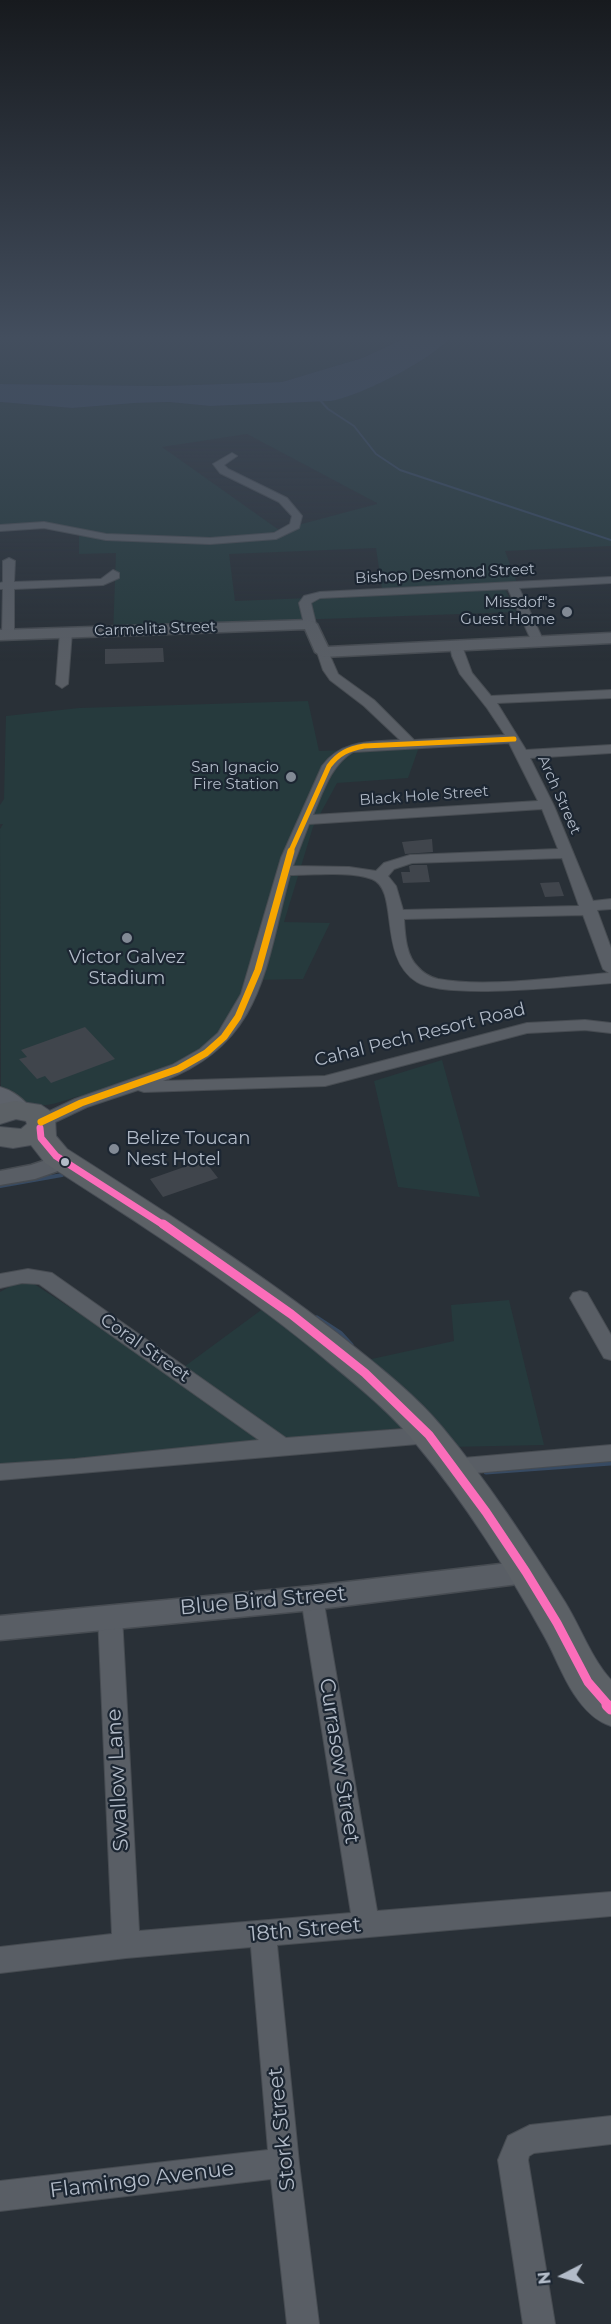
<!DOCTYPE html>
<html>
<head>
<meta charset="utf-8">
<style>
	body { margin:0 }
	#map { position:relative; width:611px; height:2324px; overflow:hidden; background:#293037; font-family:Montserrat,sans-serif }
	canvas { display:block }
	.north { position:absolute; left:533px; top:2246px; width:60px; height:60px; -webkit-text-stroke:4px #1c2632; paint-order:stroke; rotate:264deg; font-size:16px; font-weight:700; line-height:24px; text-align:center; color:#b2bbc8 }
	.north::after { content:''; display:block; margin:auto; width:21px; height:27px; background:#b2bbc8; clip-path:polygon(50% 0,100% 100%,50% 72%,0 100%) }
</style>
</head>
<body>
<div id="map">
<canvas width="611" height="2324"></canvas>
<div class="north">N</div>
</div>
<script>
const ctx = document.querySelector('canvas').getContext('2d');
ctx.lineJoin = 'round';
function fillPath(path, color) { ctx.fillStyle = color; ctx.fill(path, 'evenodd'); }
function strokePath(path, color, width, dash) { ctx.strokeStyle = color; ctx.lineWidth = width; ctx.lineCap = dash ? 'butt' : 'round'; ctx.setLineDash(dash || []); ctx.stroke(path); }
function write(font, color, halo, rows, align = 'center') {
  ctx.font = font + ' Montserrat,sans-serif'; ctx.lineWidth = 4.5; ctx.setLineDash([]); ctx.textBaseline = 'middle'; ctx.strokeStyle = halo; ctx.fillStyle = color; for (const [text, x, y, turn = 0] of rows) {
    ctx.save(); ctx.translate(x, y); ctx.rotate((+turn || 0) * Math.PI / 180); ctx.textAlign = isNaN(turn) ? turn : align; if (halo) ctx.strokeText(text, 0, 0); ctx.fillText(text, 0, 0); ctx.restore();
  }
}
const green = new Path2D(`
	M 0,337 L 407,337 L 362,358 L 282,382 L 162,386 L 0,384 Z
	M 451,337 L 611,337 L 611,546 L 505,551 L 517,583 L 503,585 L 516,612 L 293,620 L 113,636 L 116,553 L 79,554 L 79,535 L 53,526 L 0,529 L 0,402 L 72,408 L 135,403 L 169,402 L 210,406 L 330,401 C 361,395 431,361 451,337 ZM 247,434 L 377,503 L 377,504 L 279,530 L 162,447 ZM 376,548 L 383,595 L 235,601 L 229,554 Z
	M 308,701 L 319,751 L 419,747 L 408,778 L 337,783 L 313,827 L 284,922 L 330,923 L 303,979 L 254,980 L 224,1043 L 89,1106 L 79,1096 C 41,1108 35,1112 1,1088 L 0,829 L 3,824 L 0,824 L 0,805 L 4,799 L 6,716 L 79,708 Z
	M 442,1060 L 480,1197 L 398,1187 L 374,1081 Z
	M 25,1278 L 173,1375 L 268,1305 L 411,1427 L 0,1466 L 0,1292 Z
	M 509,1300 L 544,1445 L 448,1447 L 367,1360 L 454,1341 L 451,1305 Z`);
const water = new Path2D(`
	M 407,337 L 451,337 C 432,360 360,396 331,401 L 210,406 L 169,402 L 135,403 L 72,408 L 0,402 L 0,384 L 162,386 L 282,382 L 362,358 Z`);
const streamFar2 = new Path2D(`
	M 318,398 L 328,409 L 354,426 L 376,454 L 400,470 L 611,540`);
const streamFar1 = new Path2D(`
	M 0,1186 L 62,1175`);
const stream = new Path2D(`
	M 317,1318 L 340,1333 L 351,1345
	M 486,1472 L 611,1463`);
const building = new Path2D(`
	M 163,648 L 164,662 L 105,664 L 105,649 Z
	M 432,839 L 433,852 L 405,854 L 402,842 Z
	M 412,865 L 427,865 L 430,882 L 403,883 L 401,872 L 410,872 L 409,866 Z
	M 559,882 L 564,896 L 545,897 L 540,883 Z
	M 85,1027 L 115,1059 L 51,1083 L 45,1076 L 37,1079 L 19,1059 L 27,1057 L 21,1050 Z
	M 204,1160 L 218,1178 L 163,1197 L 150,1179 Z`);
const minor = new Path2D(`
	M 232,453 L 237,456 L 224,465 L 228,469 L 287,498 L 302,516 L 299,528 L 276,539 L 210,544 L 106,540 L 44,528 L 0,531 L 0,525 L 44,522 L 106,534 L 210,538 L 274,533 L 290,524 L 292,516 L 279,502 L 220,473 L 213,464 Z
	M 9,558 L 15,561 L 14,582 L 101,579 L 113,570 L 119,573 L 119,578 L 103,585 L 14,589 L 14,634 L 8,638 L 2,634 L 3,589 L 0,589 L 0,583 L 3,582 L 3,561 Z
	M 611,577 L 611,583 L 519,588 L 544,642 L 538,646 L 532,642 L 508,589 L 320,598 L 311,603 L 316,624 L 310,628 L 304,624 L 299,603 L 304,596 L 320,592 Z
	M 66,628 L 72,632 L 68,684 L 62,688 L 56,684 L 60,632 Z
	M 456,642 L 462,646 L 472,673 L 491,696 L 611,690 L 611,698 L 497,703 L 526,750 L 611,745 L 611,753 L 530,758 L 554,806 L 593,901 L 611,899 L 611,909 L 597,910 L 611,948 L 611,983 C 572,986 446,1000 417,982 C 377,957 400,890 372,879 C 351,871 313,875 290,875 C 265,966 264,1043 163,1081 L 325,1076 L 527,1023 L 585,1020 L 611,1023 L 611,1033 L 585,1030 L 527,1033 L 325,1086 L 144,1092 L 138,1090 L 87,1107 L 47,1126 L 35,1126 L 32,1122 L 35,1118 L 75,1099 L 172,1065 L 200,1049 L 218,1033 L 241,994 L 281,858 L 322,766 C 341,740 370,742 400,740 L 364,706 L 330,680 L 323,670 L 317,652 L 319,649 L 327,649 L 338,674 L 374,700 L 414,740 L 505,735 L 487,708 L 460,674 L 452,656 L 450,646 ZM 509,743 L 538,801 L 313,815 C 323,792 331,765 353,752 ZM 542,809 L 558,849 L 410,855 L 384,863 L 376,871 L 349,867 L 293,866 L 309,824 ZM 562,858 L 579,906 L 403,910 L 396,886 L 388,876 L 394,869 L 412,863 ZM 583,915 L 603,969 L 609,973 C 559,977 486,988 438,979 C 430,977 423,973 418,967 C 406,956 405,935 404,919 Z
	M 28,1269 L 52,1273 L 286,1438 L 429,1427 L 436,1429 L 440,1435 L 436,1441 L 429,1443 L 0,1480 L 0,1464 L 75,1459 L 259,1440 L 39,1284 L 22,1283 L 0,1288 L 0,1274 Z
	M 580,1291 L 587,1293 L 611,1335 L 611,1360 L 604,1358 L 570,1298 L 573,1293 Z
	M 611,1445 L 611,1461 L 452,1475 L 444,1473 L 441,1467 L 444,1461 L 452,1459 Z
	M 312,1589 L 320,1591 L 323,1598 L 377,1911 L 611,1892 L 611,1916 L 277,1945 L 299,2163 L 319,2324 L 287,2324 L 271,2179 L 0,2211 L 0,2181 L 268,2150 L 251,1947 L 126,1958 L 0,1973 L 0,1947 L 112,1934 L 98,1616 L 102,1609 L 110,1606 L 118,1609 L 122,1616 L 139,1931 L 351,1913 L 301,1598 L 304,1591 Z
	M 611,2116 L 611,2144 L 534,2153 L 529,2156 L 528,2160 L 555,2324 L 523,2324 L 498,2160 L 508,2136 L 530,2125 Z`);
const tertiary = new Path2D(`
	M 310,620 L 317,624 L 328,647 L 611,633 L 611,643 L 323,657 L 315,652 L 305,629 L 0,640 L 0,630 Z
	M 64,1154 L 72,1156 L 75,1161 L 72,1166 L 35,1179 L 0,1185 L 0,1171 L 31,1165 Z
	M 526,1561 L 536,1564 L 540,1572 L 536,1580 L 526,1583 L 312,1610 L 0,1640 L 0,1616 L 312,1586 Z`);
const secondary = new Path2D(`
	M 0,1087 C 12,1090 24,1099 31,1109 L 28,1114 C 15,1118 10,1114 0,1107 Z`);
const trunk = new Path2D(`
	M 15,1101 L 41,1105 L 50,1111 L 55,1117 L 56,1136 L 67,1149 C 159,1208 251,1266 337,1333 C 372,1361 414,1393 442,1427 C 488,1482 527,1542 565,1602 C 581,1628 591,1658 611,1680 L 611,1726 C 595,1721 584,1709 574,1694 C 562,1676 554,1653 543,1634 C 509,1572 463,1500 417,1445 C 388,1409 349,1379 314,1350 C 229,1281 137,1222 45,1163 L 31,1145 L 13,1148 L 0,1146 L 0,1127 L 21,1129 L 27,1124 L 26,1121 L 16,1119 L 0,1124 L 0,1104 Z`);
const bus1Far2 = new Path2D(`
	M 40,1128 L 41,1138 L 56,1156 L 165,1226`);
const bus1Far1 = new Path2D(`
	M 163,1224 L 291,1314 L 365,1373 L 429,1435 L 486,1512 L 526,1572 L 557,1623 L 588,1682 L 609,1706`);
const bus1 = new Path2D(`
	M 607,1705 L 611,1709`);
const bus2Far1 = new Path2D(`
	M 290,853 L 329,766 C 339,753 348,749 364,746 L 514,739`);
const bus2 = new Path2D(`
	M 41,1122 L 81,1103 L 178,1069 L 206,1053 L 224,1037 L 238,1017 L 258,970 L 291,851`);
const markers = [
	[567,612,6,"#828a95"],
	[291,777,6,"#828a95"],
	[127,938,6,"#828a95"],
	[114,1149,6,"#828a95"],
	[65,1162,5,"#b2bbc8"]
];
const farStreetnames = [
	["Bishop Desmond Street",445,574,-3],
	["Carmelita Street",155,629,-2],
	["Arch Street",559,795,66],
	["Black Hole Street",424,796,-4]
];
const farPoinames = [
	["Missdof\"s",555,603],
	["Guest Home",555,620],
	["San Ignacio",279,768],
	["Fire Station",279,785]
];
const poiNames = [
	["Victor Galvez",127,958],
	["Stadium",127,979],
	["Belize Toucan",126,1139,"left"],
	["Nest Hotel",126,1160,"left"]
];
const streetNames = [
	["Cahal Pech Resort Road",420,1035,-14],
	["Coral Street",145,1348,35]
];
const nearStreetnames = [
	["Blue Bird Street",263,1601,-5],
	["Currasow Street",339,1761,81],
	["Swallow Lane",118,1780,-93],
	["18th Street",305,1930,-5],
	["Stork Street",282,2129,-96],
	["Flamingo Avenue",142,2180,-7]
];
fillPath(green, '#263a3d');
fillPath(water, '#374a62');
strokePath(streamFar2, '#374a62', 2);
strokePath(streamFar1, '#374a62', 4);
strokePath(stream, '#374a62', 5);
fillPath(building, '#40454c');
strokePath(minor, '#474c52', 2);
strokePath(tertiary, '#474c52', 3);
strokePath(secondary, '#474c52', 2);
strokePath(trunk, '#464b53', 2);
fillPath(minor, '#595e65');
fillPath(tertiary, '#595e65');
fillPath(secondary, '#5d626a');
fillPath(trunk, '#5c6166');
strokePath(bus1Far2, '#fb6dba', 7);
strokePath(bus1Far1, '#fb6dba', 9);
strokePath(bus1, '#fb6dba', 11);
strokePath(bus2Far1, '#f7a600', 5);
strokePath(bus2, '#f7a600', 7);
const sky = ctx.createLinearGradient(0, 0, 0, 662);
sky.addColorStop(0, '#171a1e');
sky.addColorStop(0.51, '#434e5e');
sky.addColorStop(1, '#434e5e00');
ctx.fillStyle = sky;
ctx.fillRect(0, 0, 611, 662);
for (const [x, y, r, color] of markers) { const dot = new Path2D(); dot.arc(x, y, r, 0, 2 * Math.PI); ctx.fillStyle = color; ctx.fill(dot); strokePath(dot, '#1c2632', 2); }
write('15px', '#b2bbc8', '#1c2632', farStreetnames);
write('15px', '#b2bbc8', '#1c2632', farPoinames, 'right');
write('18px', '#b2bbc8', '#1c2632', poiNames);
write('18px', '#b2bbc8', '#1c2632', streetNames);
write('21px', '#b2bbc8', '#1c2632', nearStreetnames);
</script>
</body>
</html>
